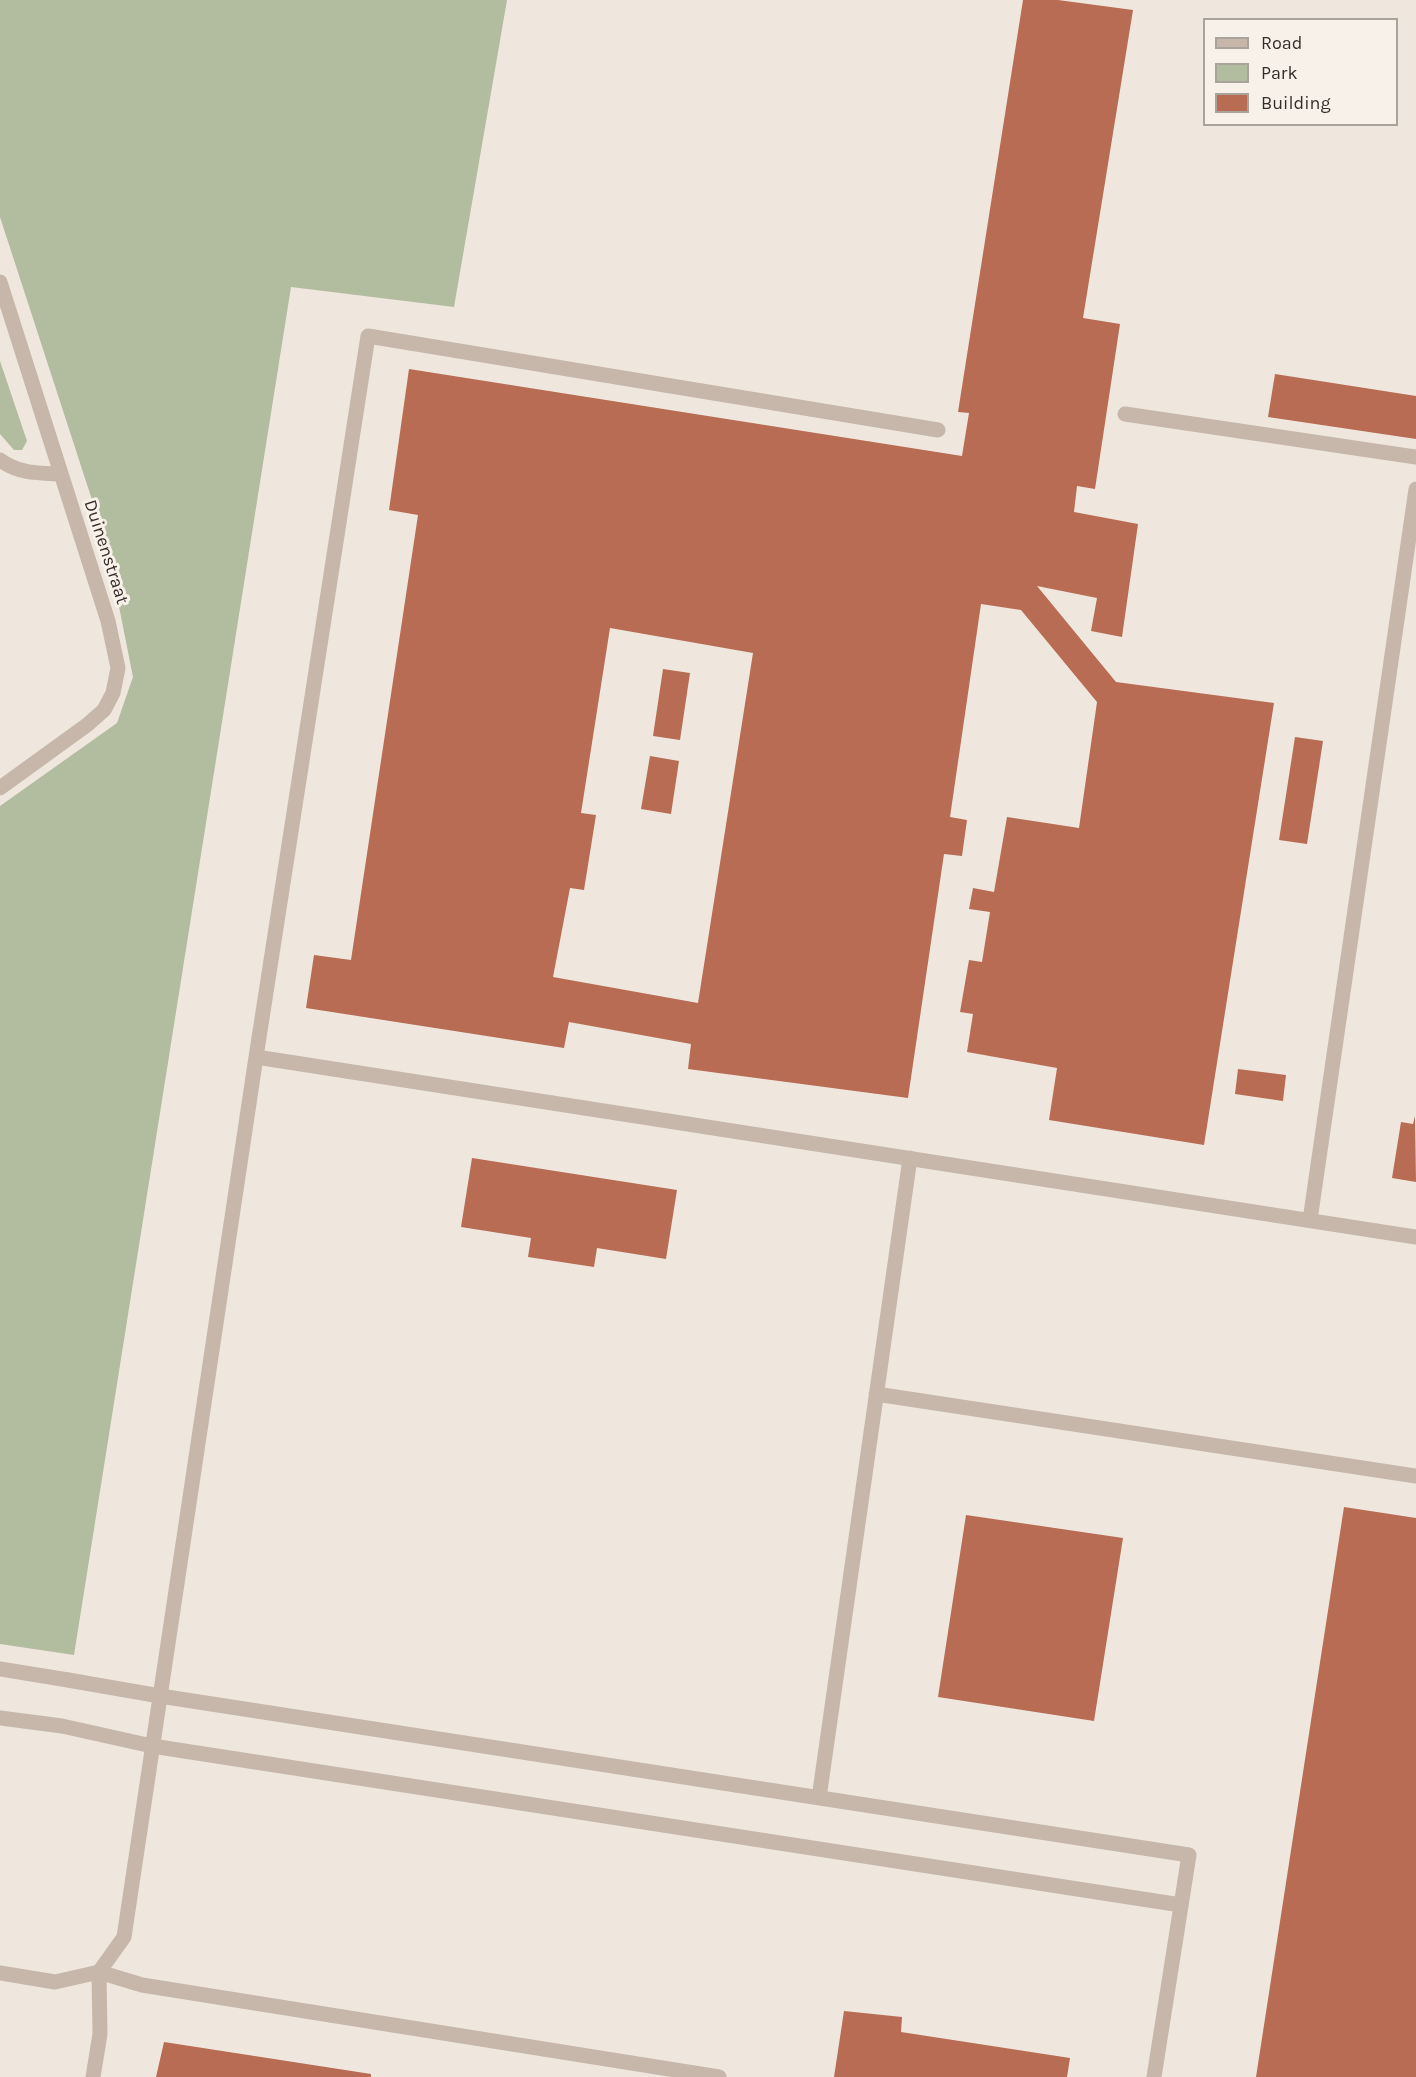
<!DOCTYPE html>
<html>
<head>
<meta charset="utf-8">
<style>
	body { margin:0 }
	#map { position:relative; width:1416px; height:2077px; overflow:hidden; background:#efe7dd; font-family:Karla,sans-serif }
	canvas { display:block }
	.legend { position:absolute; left:1203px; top:18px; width:195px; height:108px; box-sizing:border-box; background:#f7f1e9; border:2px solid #a9a39c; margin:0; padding:8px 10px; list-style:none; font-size:18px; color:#342d29 }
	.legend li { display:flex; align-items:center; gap:12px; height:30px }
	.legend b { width:30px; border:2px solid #a9a39c }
</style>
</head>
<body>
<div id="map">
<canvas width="1416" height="2077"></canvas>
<ul class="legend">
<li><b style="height:8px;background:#c6b7aa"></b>Road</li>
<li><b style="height:16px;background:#b2bc9f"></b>Park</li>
<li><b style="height:16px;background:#b76c53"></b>Building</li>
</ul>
</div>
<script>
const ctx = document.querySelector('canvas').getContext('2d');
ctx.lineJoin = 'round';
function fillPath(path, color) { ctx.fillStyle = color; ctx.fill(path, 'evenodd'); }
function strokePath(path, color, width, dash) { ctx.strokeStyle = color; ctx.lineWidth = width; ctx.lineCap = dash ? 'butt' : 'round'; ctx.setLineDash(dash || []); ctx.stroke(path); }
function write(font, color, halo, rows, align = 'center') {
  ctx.font = font + ' Karla,sans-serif'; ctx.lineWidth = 6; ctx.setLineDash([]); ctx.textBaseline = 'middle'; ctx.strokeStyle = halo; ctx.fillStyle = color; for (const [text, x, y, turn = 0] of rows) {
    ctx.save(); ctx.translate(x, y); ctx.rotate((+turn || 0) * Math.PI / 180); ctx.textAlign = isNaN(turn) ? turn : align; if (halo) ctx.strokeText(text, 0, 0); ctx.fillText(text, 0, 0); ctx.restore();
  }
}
const green = new Path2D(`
	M 0,0 L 507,0 L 454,307 L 291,287 L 74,1655 L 0,1644 L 0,806 L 117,723 L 133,677 L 107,546 L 0,217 Z
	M 0,361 L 27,441 L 22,450 L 14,450 L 0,434 Z`);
const building = new Path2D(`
	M 1023,0 L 1058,0 L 1133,10 L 1083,318 L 1120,324 L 1095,489 L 1077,486 L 1074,512 L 1138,524 L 1122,637 L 1091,631 L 1097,598 L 1037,586 L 1116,682 L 1274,703 L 1204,1145 L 1049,1120 L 1057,1068 L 967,1052 L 973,1014 L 960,1012 L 969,960 L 982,962 L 990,912 L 969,909 L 973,888 L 994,892 L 1007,817 L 1079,828 L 1097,702 L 1021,610 L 981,604 L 950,817 L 967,820 L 962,856 L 944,854 L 908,1098 L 688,1069 L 691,1044 L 569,1022 L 564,1048 L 306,1008 L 314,955 L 351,960 L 418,515 L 389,510 L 409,369 L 962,456 L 969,413 L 958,412 ZM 610,628 L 753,653 L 698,1003 L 553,977 L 570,888 L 584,890 L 596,815 L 581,813 Z
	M 1275,374 L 1416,396 L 1416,439 L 1268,417 Z
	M 663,669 L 690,673 L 680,740 L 653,736 Z
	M 1295,737 L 1323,741 L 1307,844 L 1279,840 Z
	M 650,756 L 679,761 L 671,814 L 641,809 Z
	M 1238,1069 L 1286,1075 L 1283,1101 L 1235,1094 Z
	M 1415,1116 L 1416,1182 L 1392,1178 L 1401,1122 L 1413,1124 Z
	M 472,1158 L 677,1190 L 666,1259 L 597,1248 L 594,1267 L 528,1257 L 531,1238 L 461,1227 Z
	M 1344,1507 L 1416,1518 L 1416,2077 L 1256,2077 Z
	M 966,1515 L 1123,1538 L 1094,1721 L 938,1697 Z
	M 844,2011 L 902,2017 L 901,2032 L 1070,2058 L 1067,2077 L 834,2077 Z
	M 164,2042 L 371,2074 L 371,2077 L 156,2077 Z`);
const lane = new Path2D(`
	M 1125,414 L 1416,457
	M 256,1057 L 1416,1237
	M 1310,1220 L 1416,489
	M 876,1394 L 1416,1476
	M 68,1680 L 160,1696 L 1189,1855 L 1154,2077
	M 0,1718 L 62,1726 L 152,1746 L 1181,1905
	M 819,1798 L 910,1158
	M 0,1973 L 55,1982 L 99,1972 L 124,1937 L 256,1057 L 368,336 L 938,430
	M 93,2077 L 100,2034 L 99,1972 L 142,1985 L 719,2077`);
const street = new Path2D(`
	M 0,282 L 108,621 L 118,668 L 113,693 L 104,710 L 87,725 L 0,788
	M 0,460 C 19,474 39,473 61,474
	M 0,1669 L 68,1680`);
const streetNames = [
	["Duinenstraat",106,552,72]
];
fillPath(green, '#b2bc9f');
fillPath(building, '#b76c53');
strokePath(lane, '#c6b7aa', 15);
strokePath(street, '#c6b7aa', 15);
write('18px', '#342d29', '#f7f1e9', streetNames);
</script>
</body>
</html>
